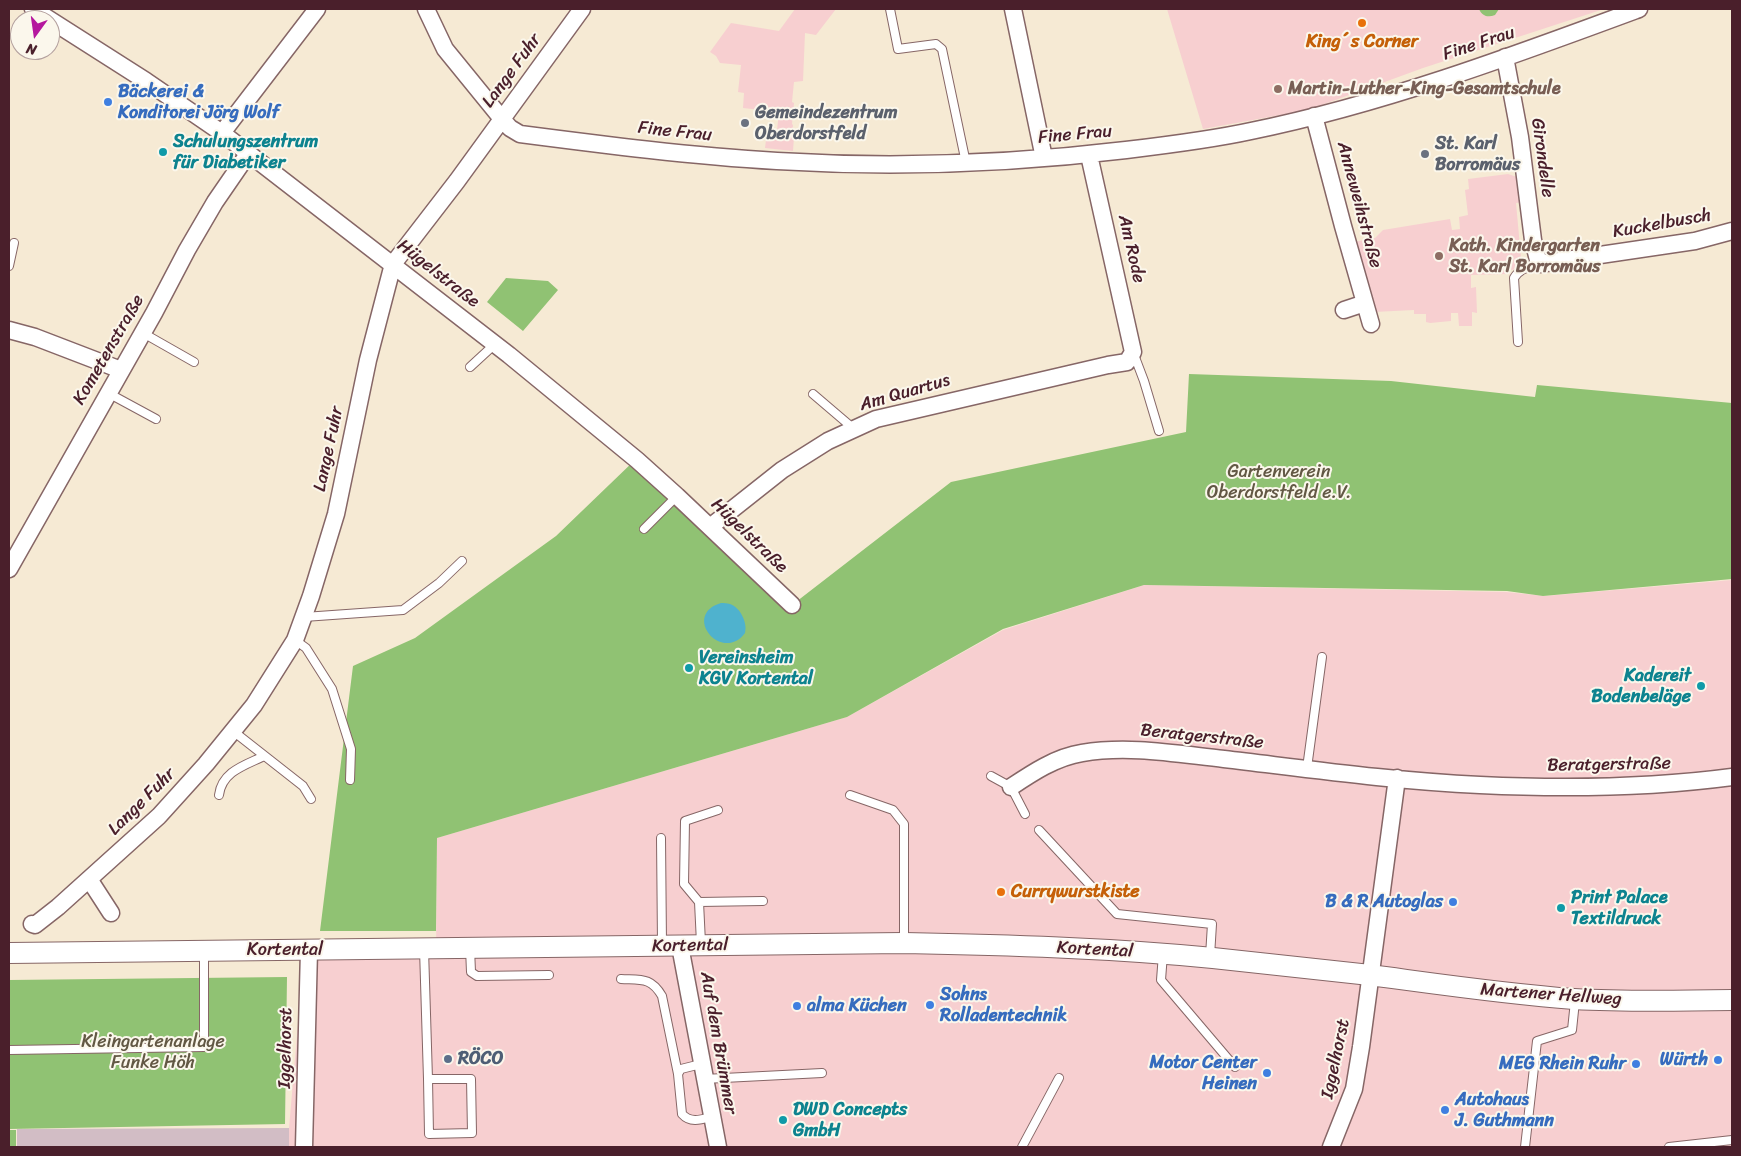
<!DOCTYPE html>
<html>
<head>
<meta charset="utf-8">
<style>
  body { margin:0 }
  #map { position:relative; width:1741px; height:1156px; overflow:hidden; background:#f6ead4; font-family:Sriracha,sans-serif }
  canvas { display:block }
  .frame { position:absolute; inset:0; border:10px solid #4a1f2b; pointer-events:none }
  .north { position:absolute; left:10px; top:10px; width:50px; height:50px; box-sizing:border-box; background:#fbf7ec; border:1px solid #b4a19f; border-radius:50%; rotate:194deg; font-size:14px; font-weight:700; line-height:20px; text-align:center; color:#4a1f2b }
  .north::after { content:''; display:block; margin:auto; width:18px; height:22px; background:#b5179e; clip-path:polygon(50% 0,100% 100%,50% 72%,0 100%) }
</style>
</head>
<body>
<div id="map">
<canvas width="1741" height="1156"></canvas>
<div class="frame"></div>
<div class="north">N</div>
</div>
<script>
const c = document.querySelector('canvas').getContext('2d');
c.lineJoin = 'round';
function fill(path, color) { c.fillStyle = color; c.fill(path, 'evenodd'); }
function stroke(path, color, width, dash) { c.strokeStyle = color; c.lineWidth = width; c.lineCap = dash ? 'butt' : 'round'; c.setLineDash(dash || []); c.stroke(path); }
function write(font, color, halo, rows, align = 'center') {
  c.font = font + ' Sriracha,sans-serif'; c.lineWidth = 4; c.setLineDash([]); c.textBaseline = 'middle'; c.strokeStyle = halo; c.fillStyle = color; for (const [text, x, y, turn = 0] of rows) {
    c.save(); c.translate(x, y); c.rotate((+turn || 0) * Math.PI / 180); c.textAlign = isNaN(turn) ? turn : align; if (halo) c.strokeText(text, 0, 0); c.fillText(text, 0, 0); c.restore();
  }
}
fill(new Path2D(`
  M795,9H836L816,35L805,33L803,81L794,82L792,102L794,103L792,124L793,125L792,137H794L793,151L765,148L766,140H776L779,112L743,108L744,93L738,92L741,65L720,63L716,56L710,52L731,23L779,31Z
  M1167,9H1604L1423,68L1308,110L1203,129Z
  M1508,174L1520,178L1523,202L1516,203L1522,269L1507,270V274L1471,275V288L1476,287L1477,313L1472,312V326H1459L1458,313H1451V321L1430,323L1426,322V314H1414V310L1374,312L1354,242L1375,238L1383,230L1450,219L1452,230L1460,229L1459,217L1468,215L1465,190L1469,189L1468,179Z
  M1732,580V1147H289V1128L304,954H436L437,838L847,717L1003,630L1144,585L1506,592L1545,596Z`), '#f7cfd0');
fill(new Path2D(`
  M289,1128V1147H17V1129Z`), '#d2bdc5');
fill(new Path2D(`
  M1479,9H1499L1495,15C1488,18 1482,16 1479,9Z
  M506,278L548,281L558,290L523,331L487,302Z
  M1189,374L1391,381L1535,397L1537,385L1732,403V579L1543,596L1507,591L1144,585L1003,629L847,717L437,838L436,931H320L353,666L415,638L556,536L636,459L792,605L951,482L1186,432Z
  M287,977L285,1124L9,1129V980Z
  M9,1130H16V1147H9Z`), '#90c273');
fill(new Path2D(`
  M721,603C724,603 727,603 730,604C740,607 748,623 745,633C722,664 681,615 721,603Z`), '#4fb2ce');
const service = new Path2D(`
  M890,9L898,49L936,44L942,49L966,163
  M9,266L14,243
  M143,333L194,362
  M1518,342L1514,278C1519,269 1529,266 1539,264
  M1133,352L1144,381L1159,431
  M470,367L495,344
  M108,393L156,419
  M813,394L854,429
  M644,529L677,496
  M304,617L403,610L439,583L462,561
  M295,640L306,648L332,689L351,749L350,780
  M233,731L303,786L311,799
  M1307,768L1322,657
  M991,776L1011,787L1025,814
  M219,795C222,771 246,765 264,756
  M850,795L893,810L904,824V941
  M1039,830L1117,914L1212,924L1210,956
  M661,838L662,944
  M699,902L684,884L685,821L718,810
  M701,943L699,902L763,901
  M470,948L471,972L477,976L549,975
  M424,949L428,1079H471L472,1133L429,1134L428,1079
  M1163,954L1161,980L1235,1067
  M621,979C641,980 651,977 662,996L678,1074
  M9,1050L204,1047V952
  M701,1064L681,1069L678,1074L682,1114C690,1123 700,1120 711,1117
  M704,1079L822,1073
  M1022,1147L1059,1078
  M1525,1147L1537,1041L1572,1030L1575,1001
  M1669,1147L1732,1140`);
const minor = new Path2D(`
  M33,9L146,81L222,133L509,355L637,460L677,496L792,605
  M426,9L445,49L502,119L510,128L520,134C605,145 691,156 777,161C893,168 1010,164 1126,150C1168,145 1210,140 1251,131C1383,104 1512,56 1639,9
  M1013,9L1044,158
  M1505,57L1520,137L1533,240L1539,264L1695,241L1732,231
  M1314,116L1343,226L1371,324
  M222,133L317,9
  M1344,310L1365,303
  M9,330L35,337L121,370
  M710,527L782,470L828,441L876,419L1108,365L1127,362L1133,352L1089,155
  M9,569L154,313L187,250L215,202L248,154
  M1011,787C1032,773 1056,757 1082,753C1129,745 1177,754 1224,759C1309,769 1394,781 1480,785C1564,789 1649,788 1732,777
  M89,879L111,913
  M32,924L35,925L58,907L159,816L206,764L254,705L295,640L311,596L336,514L368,360L393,264L457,181L582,9
  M680,946L718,1147
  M304,1147L309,950
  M1331,1147L1354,1089L1361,1047L1397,778`);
const tertiary = new Path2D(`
  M9,953L904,943C1007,945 1110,948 1213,958C1265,964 1318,969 1370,975C1438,984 1505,994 1574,999C1626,1002 1679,1001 1732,1000`);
stroke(service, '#866666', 10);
stroke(minor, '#866666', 19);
stroke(tertiary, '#866666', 22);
stroke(service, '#fff', 8);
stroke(minor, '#fff', 16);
stroke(tertiary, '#fff', 20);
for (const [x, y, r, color] of [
  [1362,23,5,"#e8710a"],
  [1278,89,5,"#8d6e63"],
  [108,102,5,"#3f7fe0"],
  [745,123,5,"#6b7280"],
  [163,152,5,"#0f9aa8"],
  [1425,154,5,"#6b7280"],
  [1439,256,5,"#8d6e63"],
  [689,668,5,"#0f9aa8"],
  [1701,686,5,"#0f9aa8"],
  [1001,892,5,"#e8710a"],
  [1453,902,5,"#3f7fe0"],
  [1561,908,5,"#0f9aa8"],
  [930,1005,5,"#3f7fe0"],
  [797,1006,5,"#3f7fe0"],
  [448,1059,5,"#5c6f8a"],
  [1718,1060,5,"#3f7fe0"],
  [1636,1064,5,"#3f7fe0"],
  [1267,1073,5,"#3f7fe0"],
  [1445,1110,5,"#3f7fe0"],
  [783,1120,5,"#0f9aa8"]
]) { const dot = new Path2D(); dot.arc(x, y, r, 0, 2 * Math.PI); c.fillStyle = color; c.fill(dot); stroke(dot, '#fbf7ec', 2); }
write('bold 18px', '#c56008', '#fbf7ec', [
  ["King´s Corner",1362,42],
  ["Currywurstkiste",1011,892,"left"]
]);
write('18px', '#4a1f2b', '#fbf7ec', [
  ["Fine Frau",1479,44,-18],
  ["Lange Fuhr",512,71,-54],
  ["Fine Frau",675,132,6],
  ["Fine Frau",1075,135,-5],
  ["Girondelle",1542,158,82],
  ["Anneweihstraße",1359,205,75],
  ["Kuckelbusch",1662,224,-10],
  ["Am Rode",1131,249,77],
  ["Hügelstraße",438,274,38],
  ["Kometenstraße",109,350,-60],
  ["Am Quartus",905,393,-16],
  ["Lange Fuhr",329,449,-78],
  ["Hügelstraße",749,536,44],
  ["Beratgerstraße",1202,737,6],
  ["Beratgerstraße",1609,765,-1],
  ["Lange Fuhr",142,802,-45],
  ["Kortental",690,946,-1],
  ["Kortental",285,950],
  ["Kortental",1095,950,3],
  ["Martener Hellweg",1551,995,4],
  ["Auf dem Brümmer",718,1043,80],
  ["Iggelhorst",286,1048,-89],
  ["Iggelhorst",1336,1059,-78]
]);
write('bold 18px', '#785e54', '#fbf7ec', [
  ["Martin-Luther-King-Gesamtschule",1288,89],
  ["Kath. Kindergarten",1449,246],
  ["St. Karl Borromäus",1449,267]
], 'left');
write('bold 18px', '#366cbe', '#fbf7ec', [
  ["Bäckerei &",118,92],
  ["Konditorei Jörg Wolf",118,113],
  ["B & R Autoglas",1443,902,"right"],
  ["Sohns",940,995],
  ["Rolladentechnik",940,1016],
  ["alma Küchen",807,1006],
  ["Würth",1708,1060,"right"],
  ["Motor Center",1257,1063,"right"],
  ["Heinen",1257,1084,"right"],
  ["MEG Rhein Ruhr",1626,1064,"right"],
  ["Autohaus",1455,1100],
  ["J. Guthmann",1455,1121]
], 'left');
write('bold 18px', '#5b616d', '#fbf7ec', [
  ["Gemeindezentrum",755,113],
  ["Oberdorstfeld",755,134],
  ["St. Karl",1435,144],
  ["Borromäus",1435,165]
], 'left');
write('bold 18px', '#0d838f', '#fbf7ec', [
  ["Schulungszentrum",173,142],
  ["für Diabetiker",173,163],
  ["Vereinsheim",699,658],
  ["KGV Kortental",699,679],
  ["Kadereit",1691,676,"right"],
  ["Bodenbeläge",1691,697,"right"],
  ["Print Palace",1571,898],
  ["Textildruck",1571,919],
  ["DWD Concepts",793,1110],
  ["GmbH",793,1131]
], 'left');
write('18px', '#625844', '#fbf7ec', [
  ["Gartenverein",1279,472],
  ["Oberdorstfeld e.V.",1279,493],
  ["Kleingartenanlage",153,1042],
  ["Funke Höh",153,1063]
]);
write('bold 18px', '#4e5e75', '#fbf7ec', [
  ["RÖCO",458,1059]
], 'left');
</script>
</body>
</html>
